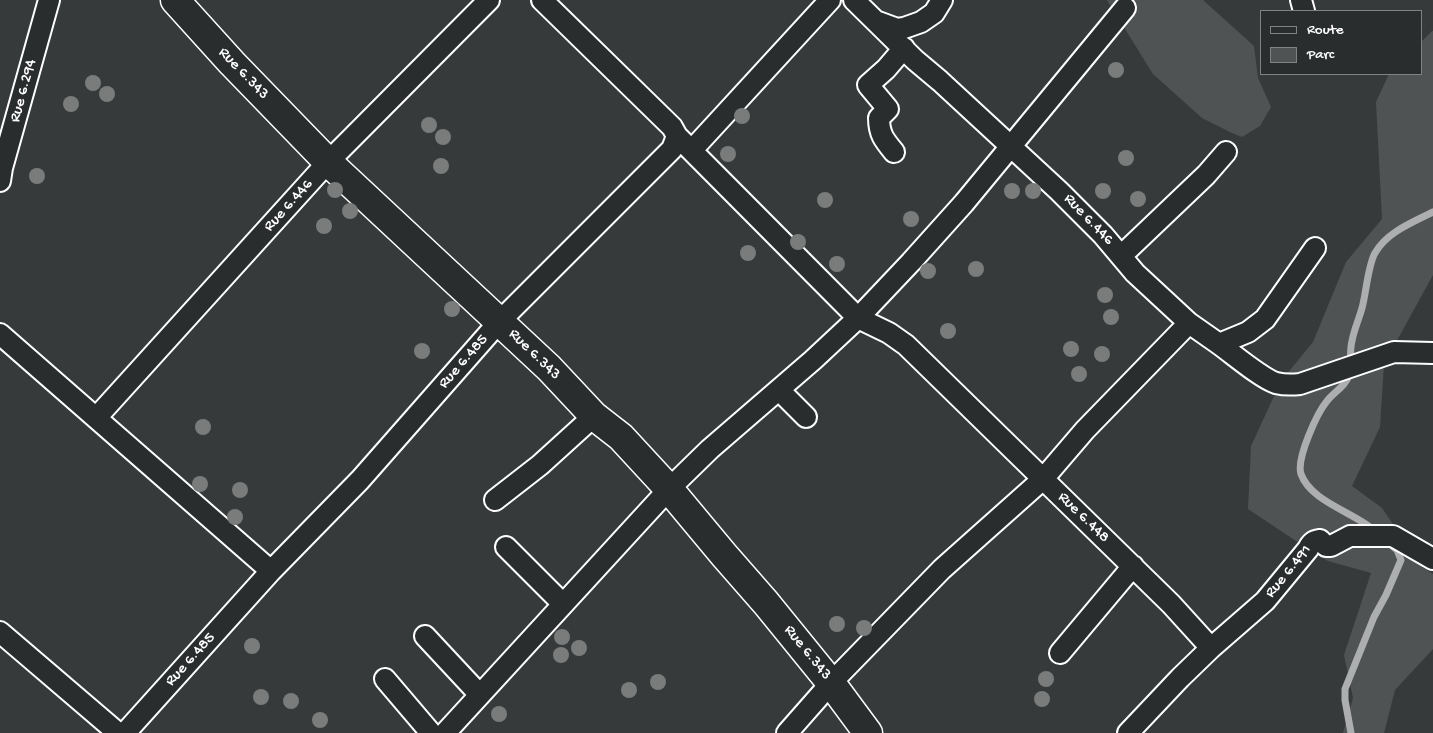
<!DOCTYPE html>
<html>
<head>
<meta charset="utf-8">
<style>
  body { margin:0 }
  #map { position:relative; width:1433px; height:733px; overflow:hidden; background:#373a3b; font-family:"Gochi Hand",sans-serif }
  canvas { display:block }
  .legend { position:absolute; left:1260px; top:10px; width:162px; height:65px; box-sizing:border-box; background:#2a2d2e; border:1px solid #7f8182; margin:0; padding:6px 9px; list-style:none; font-size:15px; color:#fff }
  .legend li { display:flex; align-items:center; gap:10px; height:25px }
  .legend b { width:25px; border:1px solid #7f8182 }
</style>
</head>
<body>
<div id="map">
<canvas width="1433" height="733"></canvas>
<ul class="legend">
<li><b style="height:6px;background:#2a2d2e"></b>Route</li>
<li><b style="height:14px;background:#505354"></b>Parc</li>
</ul>
</div>
<script>
const c = document.querySelector('canvas').getContext('2d');
c.lineJoin = 'round';
function fill(path, color) { c.fillStyle = color; c.fill(path, 'evenodd'); }
function stroke(path, color, width, dash) { c.strokeStyle = color; c.lineWidth = width; c.lineCap = dash ? 'butt' : 'round'; c.setLineDash(dash || []); c.stroke(path); }
function write(font, color, halo, rows, align = 'center') {
  c.font = font + ' "Gochi Hand",sans-serif'; c.lineWidth = 5; c.setLineDash([]); c.textBaseline = 'middle'; c.strokeStyle = halo; c.fillStyle = color; for (const [text, x, y, turn = 0] of rows) {
    c.save(); c.translate(x, y); c.rotate((+turn || 0) * Math.PI / 180); c.textAlign = isNaN(turn) ? turn : align; if (halo) c.strokeText(text, 0, 0); c.fillText(text, 0, 0); c.restore();
  }
}
fill(new Path2D(`
  M1107,0H1203L1254,46L1258,78L1271,107L1260,126L1242,137L1232,133L1202,118L1153,74Z
  M1432,31H1433V275L1384,364L1380,427L1352,486L1382,508L1422,567L1433,574V649L1395,690L1384,733H1343L1353,698L1344,655L1371,573L1328,561L1308,549L1248,509L1251,446L1281,381L1313,342L1346,262L1382,219L1376,102L1389,74H1422V41Z`), '#505354');
stroke(new Path2D(`
  M1375,531C1354,512 1311,502 1301,474C1296,459 1317,413 1327,401C1334,392 1346,386 1349,375C1352,364 1349,352 1352,341C1354,330 1359,319 1362,308C1366,294 1368,265 1375,253C1387,232 1413,222 1433,212
  M1351,733L1345,700V689L1374,617L1386,595L1401,560L1397,550L1391,545`), '#adaeaf', 7);
const street = new Path2D(`
  M854,0L915,60L940,81L1059,191L1103,235L1135,273L1189,323L1219,344L1248,332L1265,319L1315,248
  M1301,0L1304,11
  M878,22L897,29L904,28L921,22L934,13L942,0
  M677,136L858,318L889,333L906,345L1171,604L1211,648L1180,678L1128,733
  M692,150L830,0
  M894,152C884,140 879,134 879,118L888,109L868,85L886,69L904,48
  M0,181L2,168L49,0
  M1121,256L1206,175L1226,152
  M0,334L271,571
  M1219,344C1233,354 1261,378 1276,383C1284,385 1291,385 1300,384L1394,352L1433,353
  M779,390L806,417
  M96,418L328,162L489,0
  M495,500L540,465L594,416
  M506,547L563,604
  M0,632L118,733
  M425,636L480,695
  M1211,648L1265,601L1308,549C1311,543 1313,541 1320,540L1326,546H1331L1350,536H1393L1433,559
  M1060,653L1133,566
  M385,679L431,733
  M125,733L271,571L360,480L499,322L672,149L677,136L672,127L542,0
  M445,733L669,489L710,449L813,360L858,318L911,262L964,203L1125,8
  M787,733L831,683L942,569L1043,479L1085,430L1189,323`);
const secondary = new Path2D(`
  M175,0L232,63L328,162L549,368L594,416L621,437L669,489L724,555L766,603L831,683L868,733`);
stroke(street, '#fff', 24);
stroke(secondary, '#fff', 31);
stroke(street, '#2a2d2e', 20);
stroke(secondary, '#2a2d2e', 28);
c.fillStyle = '#7a7c7c';
for (const [x, y] of [
  [1116,70],
  [93,83],
  [107,94],
  [71,104],
  [742,116],
  [429,125],
  [443,137],
  [728,154],
  [1126,158],
  [441,166],
  [37,176],
  [335,190],
  [1012,191],
  [1033,191],
  [1103,191],
  [1138,199],
  [825,200],
  [350,211],
  [911,219],
  [324,226],
  [798,242],
  [748,253],
  [837,264],
  [976,269],
  [928,271],
  [1105,295],
  [452,309],
  [1111,317],
  [948,331],
  [1071,349],
  [422,351],
  [1102,354],
  [1079,374],
  [203,427],
  [200,484],
  [240,490],
  [235,517],
  [837,624],
  [864,628],
  [562,637],
  [252,646],
  [579,648],
  [561,655],
  [1046,679],
  [658,682],
  [629,690],
  [261,697],
  [1042,699],
  [291,701],
  [499,714],
  [320,720]
]) { c.beginPath(); c.arc(x, y, 8, 0, 2 * Math.PI); c.fill(); }
write('16px', '#fff', '#2a2d2e', [
  ["Rue 6.343",243,74,46],
  ["Rue 6.294",24,91,-75],
  ["Rue 6.446",289,206,-48],
  ["Rue 6.446",1088,220,46],
  ["Rue 6.343",534,355,44],
  ["Rue 6.485",464,362,-49],
  ["Rue 6.448",1083,518,44],
  ["Rue 6.491",1289,572,-51],
  ["Rue 6.343",807,653,51],
  ["Rue 6.485",191,660,-48]
]);
</script>
</body>
</html>
